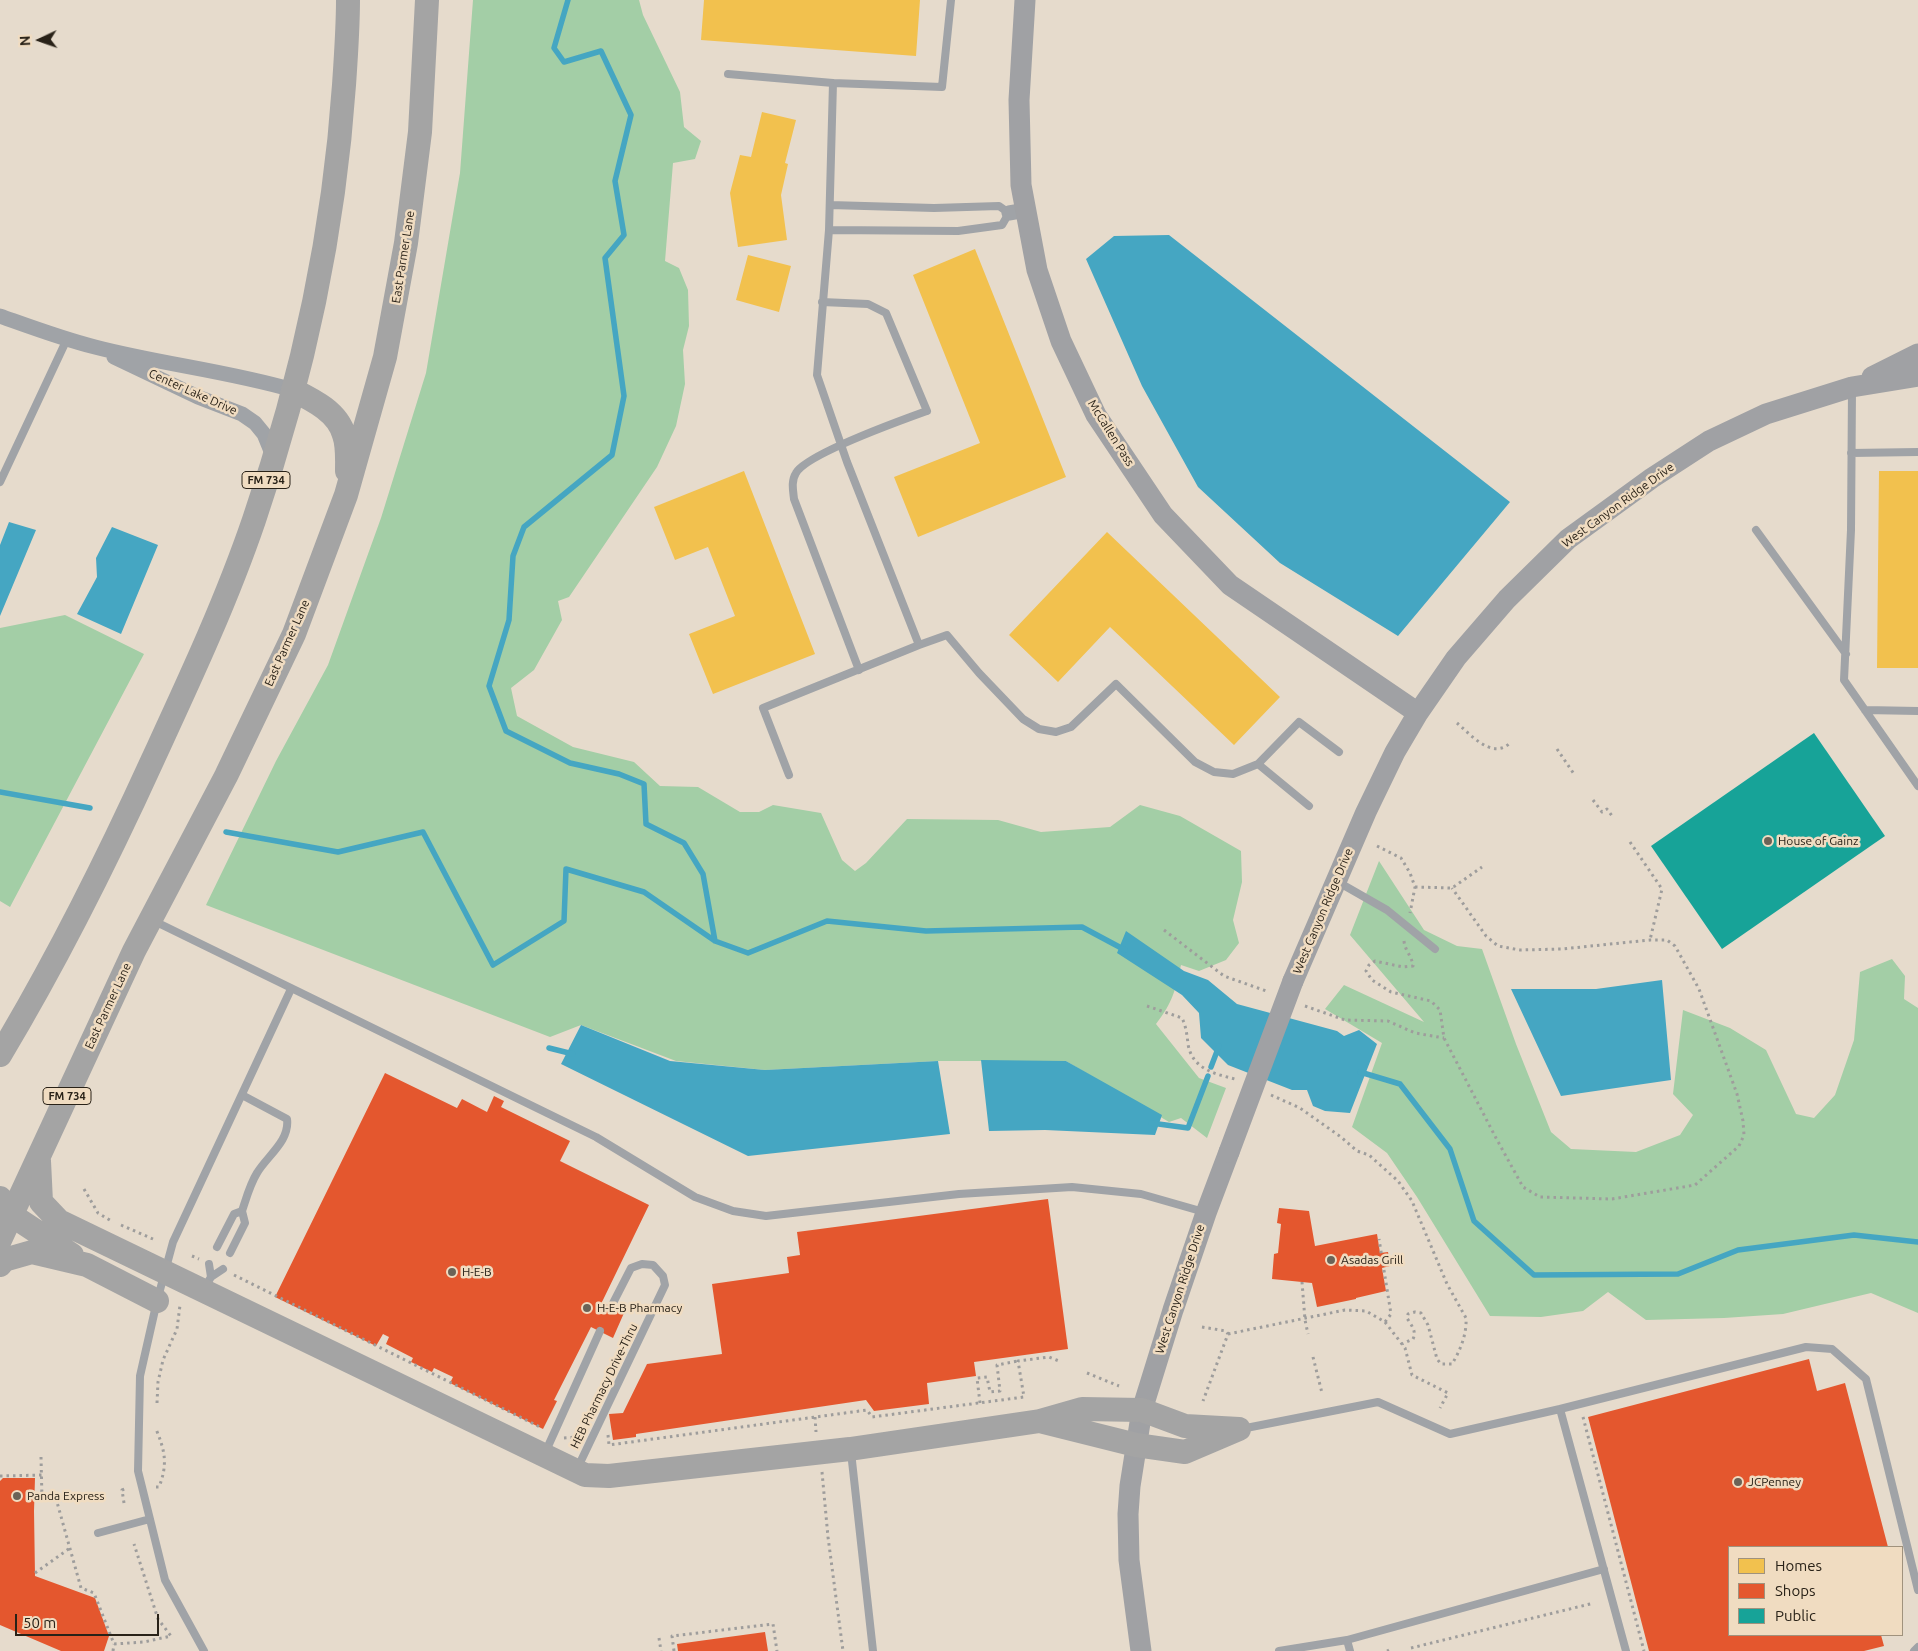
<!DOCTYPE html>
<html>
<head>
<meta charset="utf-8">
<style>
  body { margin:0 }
  #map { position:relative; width:1918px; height:1651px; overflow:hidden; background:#e6dbcc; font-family:Ubuntu,sans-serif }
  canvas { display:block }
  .legend { position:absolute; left:1728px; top:1546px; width:175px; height:90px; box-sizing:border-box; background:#f0dcc1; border:1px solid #a0927d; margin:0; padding:6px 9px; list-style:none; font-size:15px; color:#292218 }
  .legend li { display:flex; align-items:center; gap:10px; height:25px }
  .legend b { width:25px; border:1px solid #a0927d }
  .north { position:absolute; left:15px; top:15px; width:50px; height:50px; -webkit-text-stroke:4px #f0dcc1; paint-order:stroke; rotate:267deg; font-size:14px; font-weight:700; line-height:20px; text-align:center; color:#292218 }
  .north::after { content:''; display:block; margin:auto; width:18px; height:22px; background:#292218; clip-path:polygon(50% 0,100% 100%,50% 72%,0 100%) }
  .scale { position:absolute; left:15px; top:1614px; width:144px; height:22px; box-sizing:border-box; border:2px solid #292218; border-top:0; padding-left:6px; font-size:15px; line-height:18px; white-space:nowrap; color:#292218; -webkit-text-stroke:4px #f0dcc1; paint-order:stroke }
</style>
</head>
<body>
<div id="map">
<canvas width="1918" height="1651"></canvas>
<ul class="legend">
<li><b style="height:14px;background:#f2c14e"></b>Homes</li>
<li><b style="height:14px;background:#e4572e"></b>Shops</li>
<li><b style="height:14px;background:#17a398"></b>Public</li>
</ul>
<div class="north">N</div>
<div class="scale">50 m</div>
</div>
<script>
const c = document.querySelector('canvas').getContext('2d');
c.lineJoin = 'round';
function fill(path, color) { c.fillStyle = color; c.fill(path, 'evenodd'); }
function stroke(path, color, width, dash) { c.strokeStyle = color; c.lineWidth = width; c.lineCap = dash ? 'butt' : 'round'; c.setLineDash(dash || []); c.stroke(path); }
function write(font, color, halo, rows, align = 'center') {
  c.font = font + ' Ubuntu,sans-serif'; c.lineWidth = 5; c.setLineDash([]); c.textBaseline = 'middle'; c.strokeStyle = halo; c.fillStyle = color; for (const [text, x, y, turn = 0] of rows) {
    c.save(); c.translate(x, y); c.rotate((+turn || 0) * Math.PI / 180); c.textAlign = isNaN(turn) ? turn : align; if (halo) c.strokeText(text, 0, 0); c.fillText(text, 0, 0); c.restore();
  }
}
fill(new Path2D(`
  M473,0H639L643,15L680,92L684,127L701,141L695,159L673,163L665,261L679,268L688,290L689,326L683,350L685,384L676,426L657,467L569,597L558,601L562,620L534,670L511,688L517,716L573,747L634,762L660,786L698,787L740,812H759L773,805L821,813L842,860L855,871L866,863L907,819L998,820L1041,832L1110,827L1140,805L1180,816L1241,851L1242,882L1233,920L1239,943L1226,960L1199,971L1181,965C1175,991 1173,1002 1156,1024L1199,1078L1226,1088L1207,1138L1181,1118L1169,1122L1066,1061H938L765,1070L676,1061L581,1025L550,1037L206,905L276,761L328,665L381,518L426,373L460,173Z
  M65,615L144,654L10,907L0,901V628Z
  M1379,861L1424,930L1457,946L1482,949L1516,1044L1551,1132L1571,1149L1636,1152L1680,1135L1693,1115L1673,1094L1683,1010L1730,1028L1766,1050L1796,1114L1814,1118L1835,1095L1854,1040L1860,972L1892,959L1905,976L1904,999L1918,1008V1313L1871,1293L1783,1314L1724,1318L1646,1320L1608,1292L1583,1311L1541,1317L1490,1316L1417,1197L1387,1153L1352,1127L1382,1043L1325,1009L1344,985L1424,1022L1350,935Z`), '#a3cea6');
fill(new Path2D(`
  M1169,235L1510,502L1398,636L1280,563L1198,487L1142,386L1086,259L1114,236Z
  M9,522L36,530L0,616V545Z
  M112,527L158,545L121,634L77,614L97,577L96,558Z
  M1126,931L1184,971L1208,980L1237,1004L1337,1031L1344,1036L1359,1030L1377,1044L1350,1113L1325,1111L1313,1106L1307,1090H1292L1228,1065L1201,1038L1199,1013L1182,995L1117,953Z
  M1662,980L1671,1080L1561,1096L1511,989H1596Z
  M581,1025L670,1061L765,1070L938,1061L950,1134L748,1156L561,1064Z
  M981,1060L1066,1061L1162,1115L1155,1135L1045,1130L989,1131Z`), '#45a6c2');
fill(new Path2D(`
  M704,0H920L916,56L701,40Z
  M762,112L796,120L785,163L788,164L781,195L787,240L738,247L730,193L740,155L751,157Z
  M975,249L1066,477L918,537L894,477L980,443L913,275Z
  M748,255L791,266L779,312L736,300Z
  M744,471L815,654L713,694L689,634L735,616L708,547L675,560L654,507Z
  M1879,471H1918V668H1877Z
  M1107,532L1280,697L1234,745L1110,627L1058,682L1009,635Z`), '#f2c14e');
fill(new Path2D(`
  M385,1073L457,1108L462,1099L487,1112L494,1096L504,1101L501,1107L570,1141L560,1161L649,1205L602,1302L624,1313L613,1338L591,1327L554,1400L557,1401L543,1429L450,1383L453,1377L434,1368L432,1372L411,1362L413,1358L386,1344L389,1337L383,1334L376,1346L275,1297Z
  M1048,1199L1068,1349L974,1362L976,1376L927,1383L929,1404L874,1411L866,1400L636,1434V1437L613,1440L609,1414L623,1413L647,1364L722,1354L712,1284L789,1273L787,1257L800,1255L797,1232Z
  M1279,1208L1309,1211L1315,1246L1377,1234L1380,1253L1388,1252L1390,1266L1382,1268L1386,1291L1356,1298V1299L1317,1307L1312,1283L1272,1279L1274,1254L1278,1253L1281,1224L1277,1223Z
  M1809,1359L1817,1391L1845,1383L1888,1547H1729V1635H1881L1884,1646L1864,1651H1649L1588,1417Z
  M3,1478H35L34,1511L35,1576L95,1598L109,1636L104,1651H61L0,1625V1481Z
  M765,1632L768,1651H678L677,1644Z`), '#e4572e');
fill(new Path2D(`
  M1814,733L1885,836L1722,949L1651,846Z`), '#17a398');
stroke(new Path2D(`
  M568,0L554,48L564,62L601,51L631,115L615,181L624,235L605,258L624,396L612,455L524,527L513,556L509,620L489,686L506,731L570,763L619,774L644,784L646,824L684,843L703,874L715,941
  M0,792L90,808
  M226,832L338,852L423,832L493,965L564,921L566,869L644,892L715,941L748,953L827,921L926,931L1082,927L1125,950
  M549,1048L573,1054
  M1211,1067L1219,1046
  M1360,1072L1400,1084L1450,1149L1474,1221L1534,1275L1678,1274L1738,1250L1854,1235L1918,1242
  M1151,1123L1188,1128L1208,1076`), '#45a6c2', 5.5);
stroke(new Path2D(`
  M1457,723C1470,734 1491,759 1509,744
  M1557,749L1574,774
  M1593,800L1602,812L1607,809L1612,816
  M1630,842L1662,889L1650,940
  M1377,846L1401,858L1410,873L1415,887L1410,913
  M1415,887L1452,888L1482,867
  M1164,930L1224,976L1269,992
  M1404,941C1405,951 1412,956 1413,966L1403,967L1375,961L1369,965L1366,971L1372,980L1391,992L1431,1001L1440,1010L1444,1038L1496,1138L1523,1187L1540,1197L1612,1199L1695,1185L1739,1146L1744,1135L1743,1121L1737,1094L1699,989L1675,946L1667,940H1650L1562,949L1520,950L1498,946L1486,936L1452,888
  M1147,1006L1182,1018C1186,1026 1187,1035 1188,1044C1192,1069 1215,1074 1235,1079
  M1305,1006L1345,1020L1388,1021L1415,1033L1444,1038
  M1271,1095L1300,1108L1341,1137L1357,1151L1369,1155L1398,1181L1412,1201L1447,1284L1466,1318C1467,1334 1460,1351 1452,1364H1441L1437,1359L1428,1325L1421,1313L1415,1312L1408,1314L1407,1318C1411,1325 1417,1331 1413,1339L1402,1344
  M84,1189L98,1213L113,1222
  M121,1225L153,1239
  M192,1256L199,1259
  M234,1275L540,1427
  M1302,1282L1305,1320L1308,1334
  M1385,1322L1405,1348L1412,1375L1448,1393L1440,1408
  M1202,1327L1226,1331L1228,1334L1203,1401
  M1228,1334L1345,1310L1366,1311L1385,1322L1391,1314L1379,1239
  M1313,1357L1322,1393
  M1087,1373L1119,1386
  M157,1403L158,1382L163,1360L177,1329L180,1305
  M980,1403L977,1378L987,1377L990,1392L1000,1391L997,1365L1018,1361
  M815,1417L816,1432
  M1583,1417L1644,1651
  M608,1435L609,1445L867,1410L872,1417L1024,1397L1018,1361L1049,1357L1059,1361
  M564,1438L578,1437
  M41,1457L42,1499L55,1495L81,1588L94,1593L114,1644L144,1642L171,1636L158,1619L134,1544
  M822,1472L828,1537L843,1651
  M0,1476L42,1475
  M156,1487H159C168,1464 165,1451 156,1429
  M124,1503L122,1490L127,1488
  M35,1573L70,1548
  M659,1638L661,1651
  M1411,1648L1594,1603
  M113,1651L114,1644
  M674,1651L672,1636L773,1624L777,1651
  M1387,1651L1389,1650`), '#9e9d9c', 3, [2.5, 4]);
stroke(new Path2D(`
  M728,74L833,83
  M829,230L958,231L1002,225L1009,213L999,206L934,208L830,205
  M822,302L868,304L886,313L927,411C902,420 807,454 796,473C791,481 793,490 794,499L859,670
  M1852,389L1851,530L1844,680L1918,786
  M1851,453L1918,452
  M0,482L67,339
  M1756,530L1846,654
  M919,645L947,635L979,673L1023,719L1039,729L1056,732L1071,727L1116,684L1195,762L1214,772L1233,774L1258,764L1299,722L1339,752
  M1865,710L1918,711
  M1258,764L1309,806
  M789,775L763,708L919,645L847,462L817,375L829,230L833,83L942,87L951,0
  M1338,882L1387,910L1435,949
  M152,920L596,1137L695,1197L733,1211L766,1216L959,1194L1072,1187L1141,1194L1204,1212
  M217,1247L234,1214L242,1211C246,1199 250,1184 257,1173C267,1156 290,1141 287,1119L242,1095
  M230,1253L245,1223L242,1211
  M211,1277L223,1269
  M204,1289L211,1277L209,1264
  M1560,1409L1806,1347L1832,1349L1866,1379L1918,1590
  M1241,1429L1378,1402L1450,1434L1560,1409L1626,1651
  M851,1452L873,1651
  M545,1453L600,1331
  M578,1467L665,1285L663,1276L653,1265L642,1264L631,1268L611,1307
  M98,1533L150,1519
  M1347,1640L1350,1651
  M204,1651L165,1580L142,1487L138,1471L140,1376L157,1301L173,1242L291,989
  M1279,1651L1347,1640L1604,1569
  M1914,1651L1918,1647`), '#a0a3a7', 8);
stroke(new Path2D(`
  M1009,213L1026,210
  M0,316C31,327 63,339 95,347C160,364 228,371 293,390
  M114,357L198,397L242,414L255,423L264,434L273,456`), '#a0a3a7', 15);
stroke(new Path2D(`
  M1025,0L1019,100L1021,185L1037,270L1061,341L1096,415L1163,515L1230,585L1418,713
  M1872,377L1918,354
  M1293,981L1366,812L1395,752L1418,713L1456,658L1507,599L1568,539L1652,478L1709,441L1766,414L1852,387L1918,376
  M1141,1651L1129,1560L1128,1514L1130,1486L1142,1410L1173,1310L1206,1213L1229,1152`), '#a0a1a4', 21);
stroke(new Path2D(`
  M293,390C313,400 338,412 344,435C348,446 347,460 347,471
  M0,1055C57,960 107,860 153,759C189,681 226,602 254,520C302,380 334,232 344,85C346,56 348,28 348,0
  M39,1161L41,1202L59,1221L585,1475L609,1476L850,1449L1040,1421
  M0,1198L13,1216L72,1255
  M0,1240L134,951L226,776L294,634L346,495L385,357L406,243L420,132L427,0
  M0,1265L4,1260L32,1252L87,1265L157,1301
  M1082,1409L1142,1410L1185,1426L1239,1429L1185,1452L1136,1445L1040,1421Z`), '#a4a4a4', 24);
stroke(new Path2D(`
  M1229,1152L1293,981`), '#a0a1a4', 21);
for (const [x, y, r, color] of [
  [1768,841,5,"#6b6357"],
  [1331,1260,5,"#6b6357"],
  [452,1272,5,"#6b6357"],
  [587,1308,5,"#6b6357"],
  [1738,1482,5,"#6b6357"],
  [17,1496,5,"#6b6357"]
]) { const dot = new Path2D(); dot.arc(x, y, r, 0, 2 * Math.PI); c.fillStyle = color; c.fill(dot); stroke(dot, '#f0dcc1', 2); }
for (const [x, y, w] of [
  [266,480,48],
  [67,1096,48]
]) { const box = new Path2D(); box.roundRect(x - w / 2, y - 8.5, w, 17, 4); c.fillStyle = '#f0dcc1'; c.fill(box); stroke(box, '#292218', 1); }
write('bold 11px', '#292218', null, [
  ["FM 734",266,480],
  ["FM 734",67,1096]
]);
write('12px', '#292218', '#f0dcc1', [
  ["East Parmer Lane",403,257,-81],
  ["Center Lake Drive",193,392,24],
  ["McCallen Pass",1111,433,58],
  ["West Canyon Ridge Drive",1618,505,-36],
  ["East Parmer Lane",287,643,-66],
  ["West Canyon Ridge Drive",1323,911,-67],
  ["East Parmer Lane",108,1006,-65],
  ["West Canyon Ridge Drive",1180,1289,-72],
  ["HEB Pharmacy Drive-Thru",604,1386,-64]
]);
write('12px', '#292218', '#f0dcc1', [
  ["House of Gainz",1778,841],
  ["Asadas Grill",1341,1260],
  ["H-E-B",462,1272],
  ["H-E-B Pharmacy",597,1308],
  ["JCPenney",1748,1482],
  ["Panda Express",27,1496]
], 'left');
</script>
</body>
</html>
